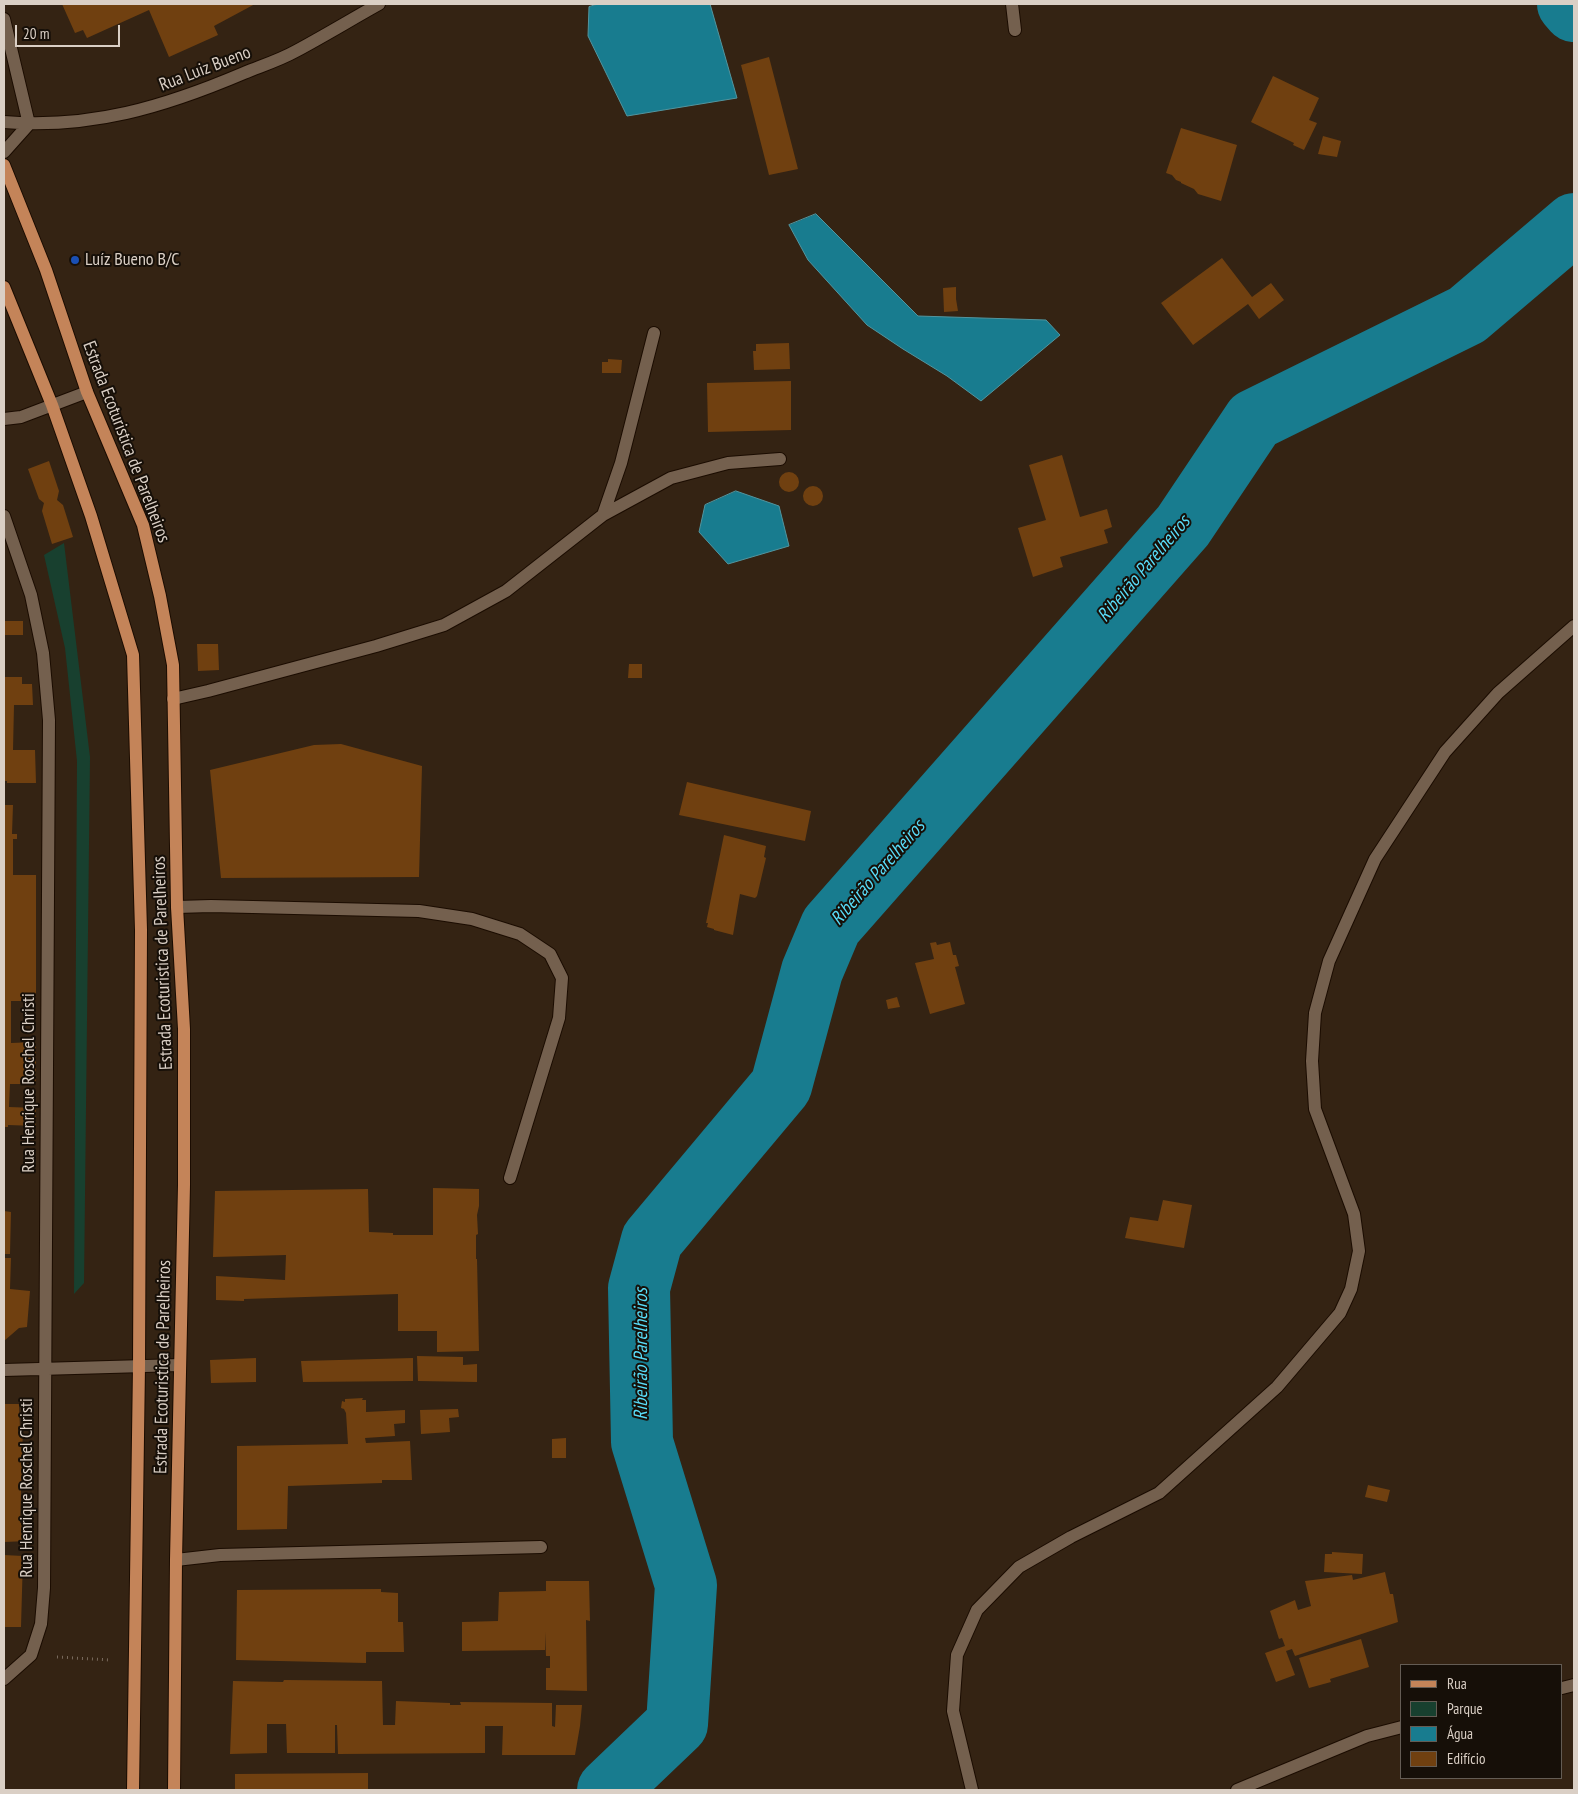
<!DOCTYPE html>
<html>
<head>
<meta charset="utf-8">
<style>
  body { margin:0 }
  #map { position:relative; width:1578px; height:1794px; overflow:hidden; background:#342313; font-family:"PT Sans Narrow",sans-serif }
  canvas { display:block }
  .frame { position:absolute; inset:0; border:5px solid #dacfc5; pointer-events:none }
  .legend { position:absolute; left:1400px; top:1664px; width:162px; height:115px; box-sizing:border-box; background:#160f08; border:1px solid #645c54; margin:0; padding:6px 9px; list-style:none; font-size:15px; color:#dacfc5 }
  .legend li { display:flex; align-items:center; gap:10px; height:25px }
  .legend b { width:25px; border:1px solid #645c54 }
  .scale { position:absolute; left:15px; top:25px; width:105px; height:22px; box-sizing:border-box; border:2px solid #dacfc5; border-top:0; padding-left:6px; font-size:15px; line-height:18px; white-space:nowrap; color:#dacfc5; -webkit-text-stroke:4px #160f08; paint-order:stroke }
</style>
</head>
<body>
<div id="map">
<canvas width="1578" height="1794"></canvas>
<div class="frame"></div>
<ul class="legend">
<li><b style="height:6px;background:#c48459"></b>Rua</li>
<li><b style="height:14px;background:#18402f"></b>Parque</li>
<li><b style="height:14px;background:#187c8f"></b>Água</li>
<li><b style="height:14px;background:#704010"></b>Edifício</li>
</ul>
<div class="scale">20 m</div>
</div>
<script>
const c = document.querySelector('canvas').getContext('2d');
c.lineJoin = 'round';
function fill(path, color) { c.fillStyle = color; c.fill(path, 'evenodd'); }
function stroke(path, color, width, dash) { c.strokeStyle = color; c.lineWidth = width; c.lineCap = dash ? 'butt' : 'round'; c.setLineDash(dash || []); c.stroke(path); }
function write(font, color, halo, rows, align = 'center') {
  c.font = font + ' "PT Sans Narrow",sans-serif'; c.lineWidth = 4; c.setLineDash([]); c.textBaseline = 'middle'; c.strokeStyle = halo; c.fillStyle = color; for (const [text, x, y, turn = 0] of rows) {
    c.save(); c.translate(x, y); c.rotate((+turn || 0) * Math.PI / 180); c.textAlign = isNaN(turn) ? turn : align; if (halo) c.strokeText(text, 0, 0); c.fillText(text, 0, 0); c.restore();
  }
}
fill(new Path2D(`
  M64,543L90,757L84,1283L74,1294L77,761L65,648L44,555Z`), '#18402f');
const water = new Path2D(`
  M598,4H710L737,98L627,116L588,36L589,7Z
  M816,214L918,316L1046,320L1060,335L981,401L947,376L903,349L867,325L808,260L789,225Z
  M736,491L779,506L789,546L728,564L699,532L705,505Z`);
fill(water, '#187c8f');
stroke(water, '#52959f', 1);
stroke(new Path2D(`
  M1568,4L1574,11
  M608,1790L677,1724L686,1585L642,1442L639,1288L652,1240L781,1086L812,971L831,926L1183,526L1254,420L1467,315L1574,224`), '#187c8f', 62);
fill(new Path2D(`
  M62,4H255L214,26L218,35L169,57L149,10L87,38L83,30L75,33Z
  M769,57L798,169L769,175L741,65Z
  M1273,76L1319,98L1309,120L1317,123L1304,150L1293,145L1294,143L1251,122Z
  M1181,128L1237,145L1221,201L1198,194L1194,189L1181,183V182L1176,180L1172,175L1166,173Z
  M1323,136L1341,141L1337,157L1318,154Z
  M1222,258L1252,297L1271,283L1284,300L1259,319L1248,304L1193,345L1161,303Z
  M956,287V299L958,311L944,312L943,288Z
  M789,343L790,369L754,370L753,351H756V344Z
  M608,359L622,360L621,373H602V362H608Z
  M791,381V430L708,432L707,383Z
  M1062,455L1080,517L1107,509L1112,527L1104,530L1108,543L1060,557L1063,567L1033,577L1018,528L1046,520L1029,465Z
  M49,461L59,491L57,500L63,505L73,537L52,544L42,511L44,503L39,499L28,469Z
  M779 482a10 10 0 1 1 20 0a10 10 0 1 1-20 0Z
  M803 496a10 10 0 1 1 20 0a10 10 0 1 1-20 0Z
  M4,621H23V635H4Z
  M197,644H218L219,670L198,671Z
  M629,664H642V678H628Z
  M4,677H22V684H32L33,705H14L13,750H35L36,783H7V781H4Z
  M341,744L422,766L419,877L221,878L210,770L314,745Z
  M687,782L811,811L805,841L679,815Z
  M4,805H13L12,834H17V839H13V875H36V1001H11V1043L36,1042V1084H10L9,1107L36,1108V1126L8,1125V1127H4Z
  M724,835L766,846L764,857L766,858L757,896L755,898L740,894L733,935L714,930V929L707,927L708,923H706Z
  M936,942L937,945L950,942L953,955H956L959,966L955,967L965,1004L930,1014L915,963L934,959L930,943Z
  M897,997L900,1007L888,1009L886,1000Z
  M433,1188L479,1189V1206L477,1215L478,1234L476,1235V1259H477L479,1351L437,1352V1331H398V1294L244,1299V1301L216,1300V1276L285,1280L286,1255L213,1257L215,1191L368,1189L369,1232L393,1233V1235H433Z
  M1163,1200L1192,1205L1184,1248L1125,1238L1130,1217L1158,1221Z
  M4,1211L11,1212L10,1254H4Z
  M4,1258H11L10,1289L30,1291L27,1327L19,1328L4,1341Z
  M417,1356L463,1357V1365L477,1364V1382L418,1381Z
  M256,1358V1382L211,1383L210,1360Z
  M413,1358V1381L303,1382L301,1361Z
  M363,1398L362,1400H366V1412L405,1410V1423L394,1424L395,1436L365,1438L366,1443L410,1441L412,1480H382V1483L288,1486L287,1529L237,1530V1446L348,1444L346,1413L344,1409L341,1408L342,1401L345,1402V1399Z
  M4,1404H19L20,1429L23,1428L20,1523H28V1541L4,1542Z
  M458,1409L459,1417L449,1418L450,1432L421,1434L420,1410Z
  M566,1438V1458H552V1439Z
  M1368,1485L1390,1490L1387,1502L1365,1497Z
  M1332,1552L1363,1554L1362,1574L1324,1572L1325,1554H1332Z
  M4,1555L23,1556L21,1627H4Z
  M1385,1572L1390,1594H1393L1398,1622L1295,1656L1292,1649L1286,1651L1295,1675L1276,1682L1265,1653L1285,1646L1282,1638L1279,1639L1270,1611L1295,1600L1298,1610L1311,1606L1305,1581L1352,1575L1353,1580Z
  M546,1581H589L590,1621L586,1620L587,1691L546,1690V1668H550V1656H546L545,1632V1650L462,1651V1622L498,1621L499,1592L546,1591Z
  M381,1589V1592L398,1593V1622H403L404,1652H366V1663L236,1660L237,1590Z
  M1361,1639L1369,1667L1330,1679L1331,1682L1309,1688L1299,1658Z
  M284,1680L382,1681L383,1725H395L396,1701L450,1703V1705H461L460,1702L552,1703V1726L555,1727L556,1705H582L580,1726L575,1755H502L503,1726H485V1753L338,1754L337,1725H335V1753H287L286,1724H267V1753L230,1754L233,1681L283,1682Z
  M368,1773V1790H235V1774Z`), '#704010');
const minor = new Path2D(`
  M1012,4L1015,30
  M4,19L29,124
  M4,122C91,129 164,107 244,73C261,66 280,60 296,51C324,36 352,19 379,4
  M4,152L29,124
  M4,419L21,417L87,392
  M603,515L621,463L654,333
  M4,516L31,595L43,653L49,720L44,1588L41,1624L31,1655L4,1679
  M173,699L208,691L376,646L444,625L506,591L603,515L671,478L728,463L780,459
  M177,907L211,906L419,911L472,919L520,934L550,954L562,978L559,1018L510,1178
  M4,1370L180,1365
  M176,1560L220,1555L541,1547
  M1562,1688L1574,1685
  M972,1790L953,1711L957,1655L977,1610L1019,1567L1071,1537L1159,1493L1277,1387L1340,1313L1351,1289L1359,1251L1354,1214L1315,1109L1312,1061L1315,1013L1329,961L1375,859L1445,752L1498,693L1574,626
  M1237,1790L1367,1736L1402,1727`);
const major = new Path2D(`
  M4,165L46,270L87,392L143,525L160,596L173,665L177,907L184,1029V1185L176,1560L174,1790
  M4,287L52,405L91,516L133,655L141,930L139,1366L133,1790`);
stroke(minor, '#1b0c01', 14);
stroke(major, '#1b0c01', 14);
stroke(new Path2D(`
  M57,1657L110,1660`), '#796a5d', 3, [1, 4]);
stroke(minor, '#74604e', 12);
stroke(major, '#c48459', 12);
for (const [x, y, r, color] of [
  [75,260,5,"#1a4fb4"]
]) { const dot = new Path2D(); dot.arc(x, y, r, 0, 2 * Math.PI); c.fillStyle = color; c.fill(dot); stroke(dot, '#160f08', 2); }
write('18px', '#dacfc5', '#160f08', [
  ["Rua Luiz Bueno",205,69,-21],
  ["Estrada Ecoturistica de Parelheiros",126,442,69],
  ["Estrada Ecoturistica de Parelheiros",163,963,-92],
  ["Rua Henrique Roschel Christi",29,1083,-90],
  ["Estrada Ecoturistica de Parelheiros",163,1367,-89],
  ["Rua Henrique Roschel Christi",27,1488,-90]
]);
write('18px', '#dacfc5', '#160f08', [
  ["Luíz Bueno B/C",85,260]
], 'left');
write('italic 19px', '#59dcf8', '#160f08', [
  ["Ribeirão Parelheiros",1144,569,-50],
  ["Ribeirão Parelheiros",878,873,-49],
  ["Ribeirão Parelheiros",642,1354,-90]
]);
</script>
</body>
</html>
